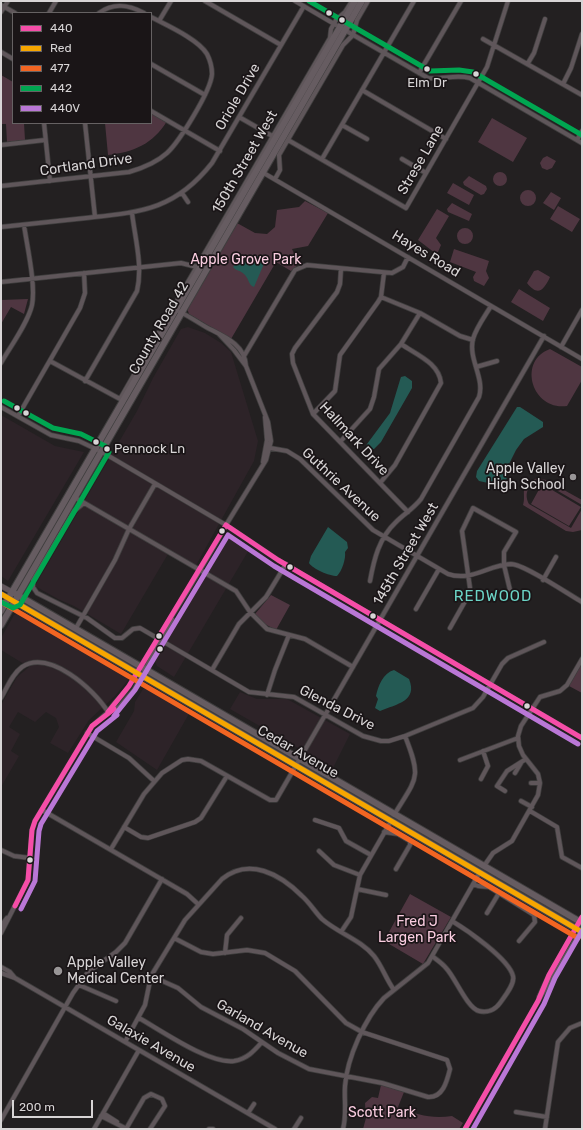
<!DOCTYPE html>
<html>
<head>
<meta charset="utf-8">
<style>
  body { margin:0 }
  #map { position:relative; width:583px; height:1130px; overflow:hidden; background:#232021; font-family:Rubik,sans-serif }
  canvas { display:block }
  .frame { position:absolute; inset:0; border:2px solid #d8d5d6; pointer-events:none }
  .legend { position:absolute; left:12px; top:12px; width:140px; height:112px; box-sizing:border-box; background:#1a1517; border:1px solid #666263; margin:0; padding:5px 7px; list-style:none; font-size:12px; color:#d8d5d6 }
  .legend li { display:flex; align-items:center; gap:8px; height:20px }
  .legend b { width:20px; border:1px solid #666263 }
  .scale { position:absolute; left:12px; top:1100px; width:81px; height:18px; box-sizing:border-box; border:2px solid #d8d5d6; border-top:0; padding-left:5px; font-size:12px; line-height:14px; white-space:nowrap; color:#d8d5d6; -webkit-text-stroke:3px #1a1517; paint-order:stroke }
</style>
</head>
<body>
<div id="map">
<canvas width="583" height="1130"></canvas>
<div class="frame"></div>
<ul class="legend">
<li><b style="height:5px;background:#f54da8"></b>440</li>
<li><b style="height:5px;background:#f7a600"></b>Red</li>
<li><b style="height:5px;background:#f26522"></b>477</li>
<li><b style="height:5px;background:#00a651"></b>442</li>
<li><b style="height:5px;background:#ba77d6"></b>440V</li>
</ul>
<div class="scale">200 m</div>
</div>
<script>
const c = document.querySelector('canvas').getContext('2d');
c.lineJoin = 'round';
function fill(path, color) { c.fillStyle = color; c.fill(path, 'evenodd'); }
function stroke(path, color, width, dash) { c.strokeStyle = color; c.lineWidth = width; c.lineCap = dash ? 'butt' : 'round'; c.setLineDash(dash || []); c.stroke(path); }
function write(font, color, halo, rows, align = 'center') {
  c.font = font + ' Rubik,sans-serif'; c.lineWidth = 3.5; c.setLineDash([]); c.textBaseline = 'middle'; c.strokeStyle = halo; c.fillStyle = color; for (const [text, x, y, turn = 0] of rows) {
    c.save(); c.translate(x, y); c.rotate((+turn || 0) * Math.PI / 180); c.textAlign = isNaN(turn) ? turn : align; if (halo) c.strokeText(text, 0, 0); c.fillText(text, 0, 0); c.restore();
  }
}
fill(new Path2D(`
  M188,327L205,333L221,343L231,352L258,441L254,461L194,569L168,554L121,634L74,606L58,599L35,586L137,411L153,378L181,329Z
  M1,415L55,446L84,452L8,581L1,576Z
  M227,535L250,548L174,677L157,666L155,661L174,626Z
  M19,613L127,675L128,680L115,696L89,720L68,753L50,743L59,727L56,718L46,712L35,722L18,712L9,727L20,734L11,751L19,756L1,787V705L17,677L29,667L1,650V638L14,615Z
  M146,688L190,712L157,770L116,742L134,711L135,702L143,689Z
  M240,692L257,699H287L350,734L333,768L230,709Z`), '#2d2328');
fill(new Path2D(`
  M1,75L13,82V123H24L25,140L7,142L6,124H1Z
  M151,112L167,121C153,144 134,152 108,155L105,123H151Z
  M492,118L527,138L513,162L478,142Z
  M547,156L556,161L552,168L547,170L542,168L540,163L543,158Z
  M493 179a7 7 0 1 1 14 0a7 7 0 1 1-14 0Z
  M469,176L486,186L487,189L484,194L481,195L464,185L463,182Z
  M453,183L474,195L469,205L447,193Z
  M520 198a8 8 0 1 1 16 0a8 8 0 1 1-16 0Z
  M551,192L561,198L554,210L543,203Z
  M305,201L328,213L308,246L292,249L299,264L291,271L276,262L231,339L189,314L187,308L237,223L255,233L267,234L275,227L277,210L299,207Z
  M452,203L472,214L469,221L448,212L447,209Z
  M558,206L580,219L572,232L550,219Z
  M437,209L449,216L436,238L441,245L438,252L435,253L418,240Z
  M457 236a8 8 0 1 1 16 0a8 8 0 1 1-16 0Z
  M454,249L489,261L486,271L489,278L484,286L474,281L473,277L476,272L450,262Z
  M538,270L550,277C544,290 538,297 527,283L534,271Z
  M519,289L550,308L543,321L511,302Z
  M28,299L24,314L11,307L1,324V300Z
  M550,349L582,367V380L567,406C532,411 517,361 550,349Z
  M538,478L546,480L582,500V505L546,484C532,478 522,491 529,504L571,528L582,509V530L573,532L566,531L523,505C527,494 517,484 538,478Z
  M542,484L581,507L569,526L531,504Z
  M271,595L290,605L276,630L263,623L255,614Z
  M582,663V693L569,686Z
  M410,894L451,917L423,964L384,941Z
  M381,1085L404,1092L398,1107C417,1115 432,1119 452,1116L463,1123L459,1129H363L366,1118L365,1103L372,1097L378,1098Z`), '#4f3641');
fill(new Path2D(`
  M254,256H264L266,259L254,287C248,285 249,278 244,274C240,270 236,271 233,267L236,263Z
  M405,376L412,381V388L381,442L374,449L367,450L365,449L367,444L390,413L400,380L401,377Z
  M517,407H520L543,422V427L524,439L516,450L506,470L507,485L502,486L479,481L476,477L477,471Z
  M328,527L347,542L348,548L345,552C346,559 342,571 337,576C329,576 313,569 309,563L311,556Z
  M394,670L409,679C418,701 397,704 380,711L375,708L378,699L376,696C378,686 383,673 394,670Z`), '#245a54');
const minor = new Path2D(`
  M205,1L281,45
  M295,1L336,25
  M1,5L15,13
  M1,12L8,1
  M49,13L56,1
  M99,13C114,2 129,5 144,13
  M159,21L171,1
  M343,29L428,78C442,80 455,74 470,78L582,143
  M483,39L582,95
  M1,52L13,59
  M528,63L534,53L545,19
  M151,64L205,95
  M419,73L461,1
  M563,84L571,68L582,34
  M362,90L446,139
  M151,111L220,151
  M239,117L274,137
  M44,123L50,181
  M85,123L95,217
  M342,125L367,139
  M288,140L406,208L487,67L508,1
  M577,140L582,131
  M1,145L45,140
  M322,159L414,1
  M402,159L426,173
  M262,172L582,359
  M275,179L280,170L279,155L343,45L353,35L357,20L368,1
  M1,186L129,172C143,168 156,163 167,153C179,142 211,91 212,74C212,67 210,60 207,54C198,39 166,25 151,17
  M182,193L188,202
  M1,227C29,224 57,221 86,218C141,212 175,210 212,163L304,6
  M341,269L340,284L337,292L295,348L292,354L293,363L313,414L408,512
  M1,282L181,263L197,267
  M381,297L420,313L460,336L473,340
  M219,334L234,350L246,366
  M561,347L582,310
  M244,356L295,270L307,265L392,273L403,267L408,257
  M50,361L120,399L158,333
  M1,363C10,347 28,323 32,305C36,285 27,246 24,225
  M476,367L497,361
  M85,381L137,291C143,266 135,238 132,213
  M1,407L51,435L79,441L102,452L226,525L266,460L271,441L268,422L246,366C245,344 223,336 206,327C196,321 187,315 176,310L174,306L330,38L331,29L336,20L345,12L352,1
  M313,414L335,391L340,355L378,302L381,297L384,273
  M18,416L80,308L85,293L84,273
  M340,442L370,409L374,397L379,369L401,344L420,313
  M270,448L287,451L300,459L373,530L448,574C471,582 488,565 511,564C524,564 568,594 582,602
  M263,462L267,440L265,417
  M380,483L395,465L441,383C439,363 417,355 401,344
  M74,497L236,591L250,612L267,629L305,639L353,667
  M84,503L74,511L33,580V587L37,593L87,618L115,638H122L133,629L140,628L249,692L294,697L363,736L381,741H389L405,736L473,708L483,697L502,664L508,658L544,642
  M543,580L556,557
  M370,581C374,559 379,538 396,522C404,514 413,509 421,499L479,397C485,378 468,359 473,339C476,328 485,316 491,306
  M416,609L439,569
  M76,628L115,560L129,529L155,484
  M450,628L468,596L470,588L462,531L473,508L516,532L504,552V565L510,590
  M212,670L239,624L266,597L286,564
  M267,695L275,670L289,635
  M1,698C7,688 12,674 22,667C49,649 94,689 108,712
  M108,712C114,702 123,696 129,686C161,632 196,580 226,525L278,560L582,738
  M87,733L129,758L154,781
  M460,760L518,738
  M515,773L521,763
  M481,779L488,766L483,751
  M531,783H540
  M505,791L497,786L507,771L526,759
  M521,801L532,807
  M42,810L187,894L198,904
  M530,811L557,827L562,857L582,868
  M394,815C417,777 422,779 405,736
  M315,820L339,828L346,841L371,855
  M124,827L141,837L148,838L195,822L201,818L227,776
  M384,832L398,834L410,841V845L396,869
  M111,849L144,794L162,773L182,760L188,759L201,761L270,800H276L544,336
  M1,850L14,856L30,858
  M319,851L334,865L360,875
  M484,866L493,853L512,841L538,795L540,783L538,774L523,755L519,746L518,736L521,726L540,697L560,691L567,685L582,659
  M473,884L478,886L489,887L534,915L535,922L519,941
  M357,889L386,895
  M487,913L499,893
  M1,926L7,918
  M341,932L351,917L360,875L391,821
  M1,933L28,880L32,830L35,821L92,726L108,712L119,707L134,690L172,619
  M225,953L227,935L241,918
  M432,956C437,960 442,963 446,968C455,977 467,1008 479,1011C487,1013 495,1010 500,1003C505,996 515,984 513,976C509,959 467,930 452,921
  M1,967L10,972L15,978
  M1,973L15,978L275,1129
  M151,976L178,988L201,1007L243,1029L278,1053L309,1069L382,1083L428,1097C443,1098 447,1081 450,1069L447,1060L362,1032L346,1023L295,971L265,953L247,950L213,954L201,952L174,938
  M79,985L116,1001
  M539,997L549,975L582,917
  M139,1018C162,1031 209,1064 234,1061C247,1059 254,1051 262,1042
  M125,1042L145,1005L151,976L185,920L222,879C249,857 280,874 302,896C310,903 315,912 322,919C338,933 361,940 374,956C382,966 386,979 394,990
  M516,1112L547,1117
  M103,1113L117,1122
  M248,1113L254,1104
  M101,1116L127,1129
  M1,1120L73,993L88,972L116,952L125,943L162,879
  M94,1129L139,1050
  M126,1129L144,1098L151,1094L162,1099L165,1106L150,1129
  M209,1129H213
  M294,1129L301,1118
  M343,1129C347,1114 344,1100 345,1086C347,1058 365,1018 384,998L428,963L480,872
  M465,1129L538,1001L582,929
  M545,1129L558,1042L570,1028L582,1023`);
const major = new Path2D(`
  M1,586L12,592
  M1,594L9,598`);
const highway = new Path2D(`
  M14,593L582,923
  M12,600L582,932
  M1,611L355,1
  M1,625L362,1`);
stroke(minor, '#3f3e3e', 5.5);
stroke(major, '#3f3e3e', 6);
stroke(highway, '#3f3e3e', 8);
stroke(minor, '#5f565a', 4);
stroke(major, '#61565b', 5);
stroke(highway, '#665c61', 6);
stroke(new Path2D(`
  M108,712L129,686L226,525L278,560L582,738
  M15,906L28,880L32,830L35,821L92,726L114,709
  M465,1129L538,1001L549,975L582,917`), '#f54da8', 5);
stroke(new Path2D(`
  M1,594L582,932`), '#f7a600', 5);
stroke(new Path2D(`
  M1,602L578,938`), '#f26522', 5);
stroke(new Path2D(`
  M309,1L430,71L459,70L473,72L582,135
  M1,602L13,608L20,605L109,452L105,446L81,434L53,428L4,401`), '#00a651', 5);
stroke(new Path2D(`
  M114,716L135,690L228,535L274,566L578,744
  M21,909L35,881L39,831L41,824L97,731L117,715
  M473,1129L544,1004L555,978L582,931`), '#ba77d6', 5);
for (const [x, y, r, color] of [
  [329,13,3.5,"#d8d5d6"],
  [342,20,3.5,"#d8d5d6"],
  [427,69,3.5,"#d8d5d6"],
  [476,74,3.5,"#d8d5d6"],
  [17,408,3.5,"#d8d5d6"],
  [26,413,3.5,"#d8d5d6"],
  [96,442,3.5,"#d8d5d6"],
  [107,449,3.5,"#d8d5d6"],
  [573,477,4,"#999697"],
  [222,531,3.5,"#d8d5d6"],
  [290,567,3.5,"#d8d5d6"],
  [373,616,3.5,"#d8d5d6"],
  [159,636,3.5,"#d8d5d6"],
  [160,649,3.5,"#d8d5d6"],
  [527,706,3.5,"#d8d5d6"],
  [30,860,3.5,"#d8d5d6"],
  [58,971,5,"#999697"]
]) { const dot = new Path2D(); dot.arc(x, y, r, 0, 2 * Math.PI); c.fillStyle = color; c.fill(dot); stroke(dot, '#1a1517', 1.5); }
write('13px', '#d8d5d6', '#1a1517', [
  ["Elm Dr",427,83],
  ["Pennock Ln",114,449,"left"]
]);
write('14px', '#d8d5d6', '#1a1517', [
  ["Oriole Drive",238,97,-60],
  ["Strese Lane",421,160,-60],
  ["150th Street West",245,162,-60],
  ["Cortland Drive",86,165,-8],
  ["Hayes Road",426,254,31],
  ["County Road 42",159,328,-60],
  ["Hallmark Drive",354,439,47],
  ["Guthrie Avenue",341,485,43],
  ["145th Street West",406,554,-60],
  ["Glenda Drive",337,708,27],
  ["Cedar Avenue",298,752,30],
  ["Garland Avenue",262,1029,30],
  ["Galaxie Avenue",151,1044,30]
]);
write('14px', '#facde0', '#1a1517', [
  ["Apple Grove Park",246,260],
  ["Fred J",417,922],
  ["Largen Park",417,938],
  ["Scott Park",382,1113]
]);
write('14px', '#d8d5d6', '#1a1517', [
  ["Apple Valley",565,469],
  ["High School",565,485],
  ["Apple Valley",67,963,"left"],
  ["Medical Center",67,979,"left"]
], 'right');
c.letterSpacing = '1px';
write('15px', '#6cd5c7', '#1a1517', [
  ["REDWOOD",493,597]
]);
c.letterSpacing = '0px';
</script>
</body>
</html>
